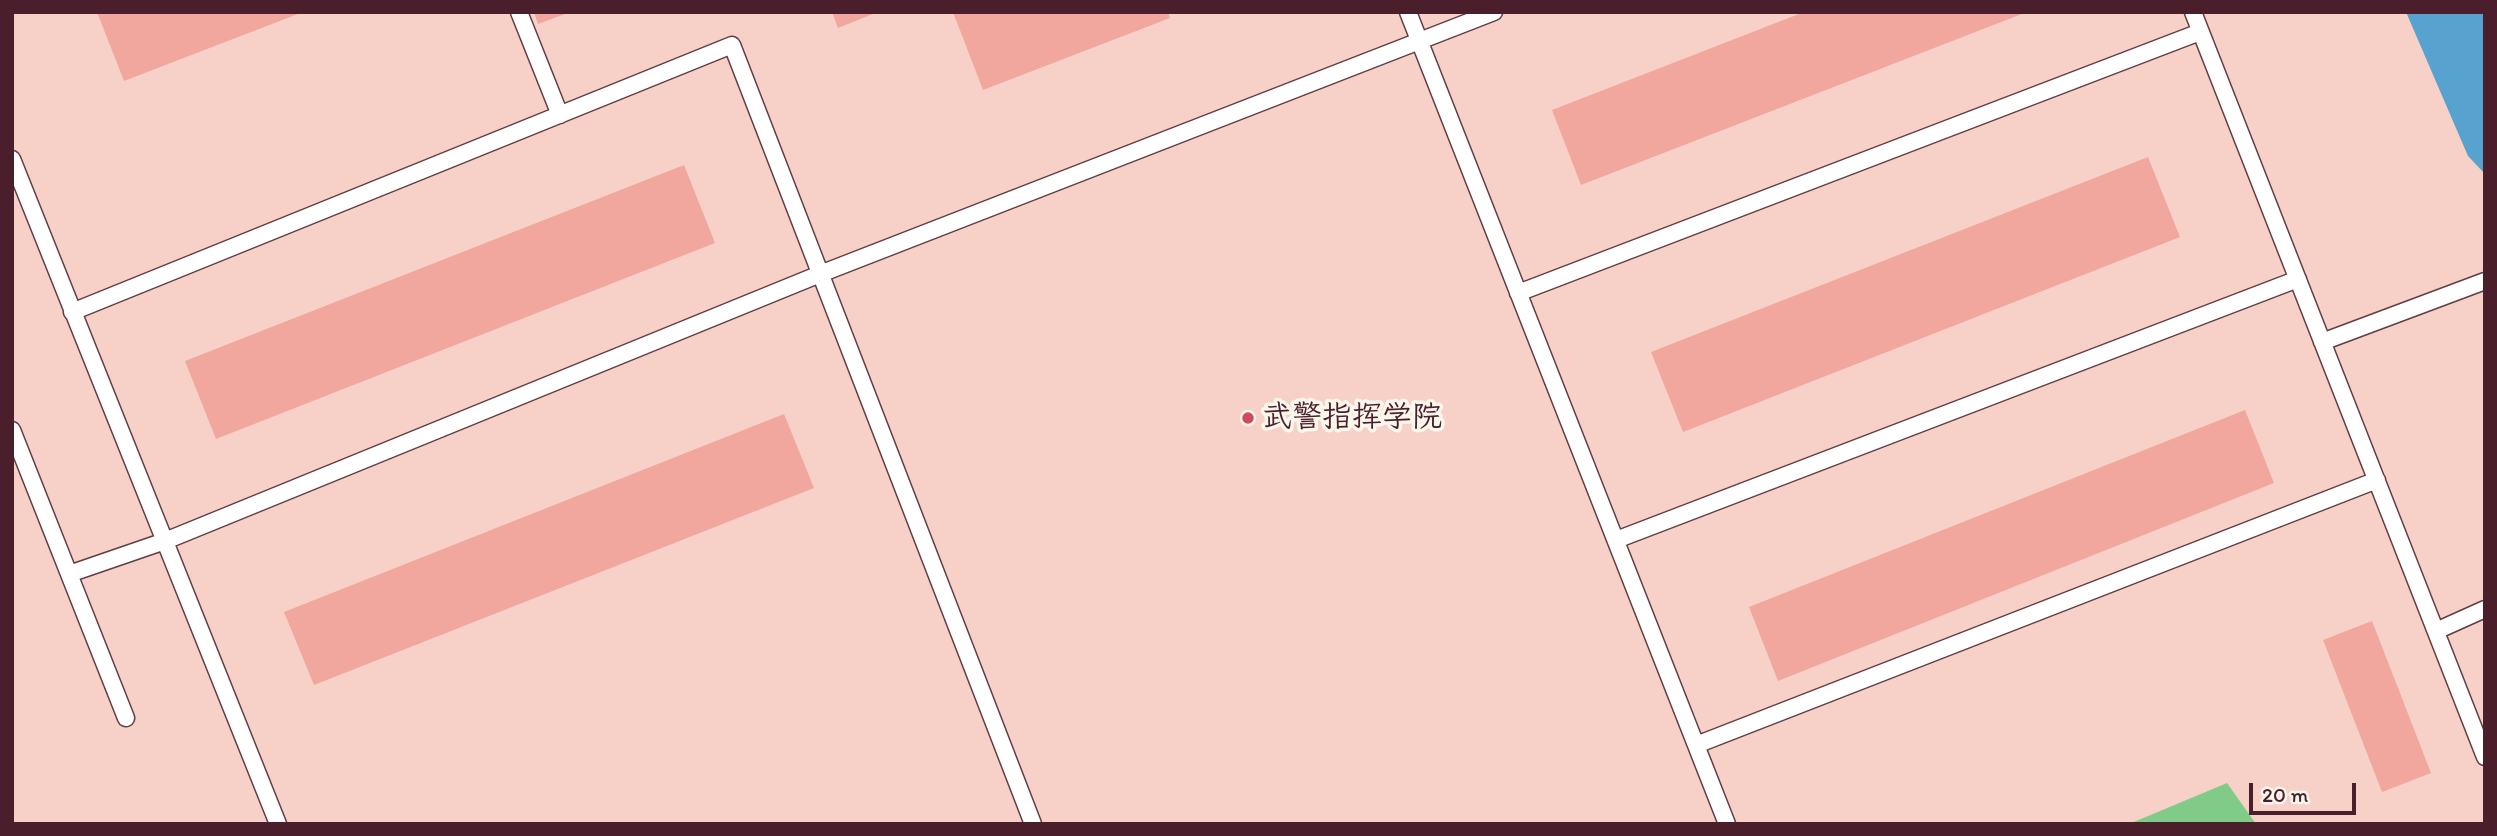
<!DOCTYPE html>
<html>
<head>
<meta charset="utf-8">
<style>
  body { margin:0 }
  #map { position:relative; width:2497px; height:836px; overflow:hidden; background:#ece5c7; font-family:Itim,sans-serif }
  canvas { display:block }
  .frame { position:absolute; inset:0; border:14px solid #4a1f2b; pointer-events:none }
  .scale { position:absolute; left:2249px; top:783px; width:107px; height:32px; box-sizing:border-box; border:4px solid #4a1f2b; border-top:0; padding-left:9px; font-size:21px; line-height:24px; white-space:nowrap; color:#4a1f2b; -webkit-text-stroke:5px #fbf7ec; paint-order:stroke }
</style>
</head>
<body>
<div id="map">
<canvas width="2497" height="836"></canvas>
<div class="frame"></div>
<div class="scale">20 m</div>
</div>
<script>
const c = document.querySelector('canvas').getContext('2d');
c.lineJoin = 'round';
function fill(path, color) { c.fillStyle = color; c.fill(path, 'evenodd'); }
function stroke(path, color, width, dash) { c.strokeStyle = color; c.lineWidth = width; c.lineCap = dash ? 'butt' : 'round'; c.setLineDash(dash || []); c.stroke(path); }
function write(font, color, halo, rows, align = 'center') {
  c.font = font + ' Itim,"LXGW WenKai TC",sans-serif'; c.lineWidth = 7; c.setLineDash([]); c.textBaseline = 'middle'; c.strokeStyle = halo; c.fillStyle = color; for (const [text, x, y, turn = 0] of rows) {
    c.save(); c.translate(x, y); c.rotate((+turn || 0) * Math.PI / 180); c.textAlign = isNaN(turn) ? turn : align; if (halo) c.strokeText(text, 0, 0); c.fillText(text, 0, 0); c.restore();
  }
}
fill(new Path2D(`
  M12,12H2485V824H12Z`), '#f7d1c7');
fill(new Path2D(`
  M2227,783L2256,824H2129Z`), '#80cb88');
fill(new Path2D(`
  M2406,12H2485V174L2468,156Z`), '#58a2cf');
fill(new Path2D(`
  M97,12H303L124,81Z
  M534,12H568V13L538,24Z
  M832,12H878L838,28Z
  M953,12H1168L1170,18L983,90Z
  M1804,12H2027L1581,185L1552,110Z
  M2148,157L2180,237L1683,432L1651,352Z
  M684,165L715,243L216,439L185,361Z
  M2245,410L2274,483L1778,681L1749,607Z
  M784,414L814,488L314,685L284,612Z
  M2372,621L2431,773L2382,792L2323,640Z`), '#f1a79d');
const lane = new Path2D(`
  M519,12L560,115
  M1408,12L1727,824
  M2193,12L2485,757
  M12,159L278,824
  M1518,293L2200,32
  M72,312L732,45L1033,824
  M2322,342L2485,281
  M12,430L126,718
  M1616,540L2298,279
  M69,574L165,541L820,274L1494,12
  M2436,631L2485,609
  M1696,745L2377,480`);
stroke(lane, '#623d42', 19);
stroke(lane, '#fff', 16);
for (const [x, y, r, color] of [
  [1248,418,7,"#d1495b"]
]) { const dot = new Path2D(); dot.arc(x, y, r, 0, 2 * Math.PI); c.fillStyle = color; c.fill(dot); stroke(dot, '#fbf7ec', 2.5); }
write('30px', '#4a1f2b', '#fbf7ec', [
  ["武警指挥学院",1262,418]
], 'left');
</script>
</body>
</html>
